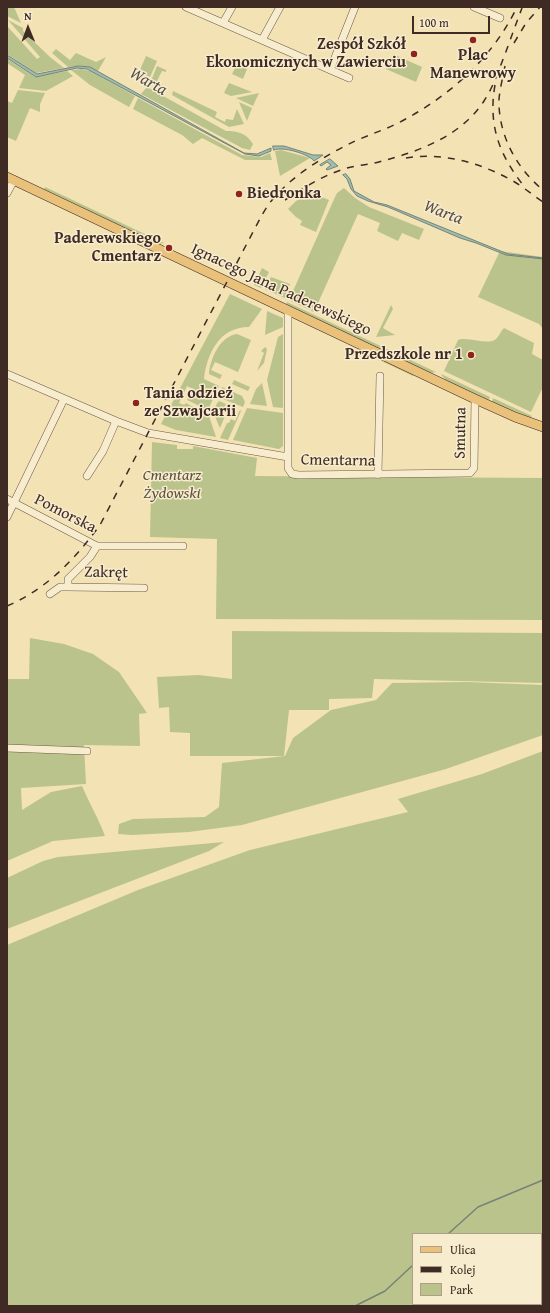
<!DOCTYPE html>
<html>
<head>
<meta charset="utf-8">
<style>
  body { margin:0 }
  #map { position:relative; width:550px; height:1313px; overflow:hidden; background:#f2e2b4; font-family:"Gentium Book Plus",serif }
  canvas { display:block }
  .frame { position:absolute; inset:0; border:8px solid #3f2b24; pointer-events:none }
  .legend { position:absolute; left:412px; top:1233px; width:130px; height:72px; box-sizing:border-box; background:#f7ecce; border:1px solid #ad9f8a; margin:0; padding:5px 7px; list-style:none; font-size:12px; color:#3f2b24 }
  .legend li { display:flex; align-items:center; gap:8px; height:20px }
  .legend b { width:20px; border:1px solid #ad9f8a }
  .north { position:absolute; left:8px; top:8px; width:40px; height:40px; -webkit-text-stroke:3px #f7ecce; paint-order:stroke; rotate:359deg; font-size:11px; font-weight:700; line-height:16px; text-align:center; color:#3f2b24 }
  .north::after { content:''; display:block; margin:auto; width:14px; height:18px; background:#3f2b24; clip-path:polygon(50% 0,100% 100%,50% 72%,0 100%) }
  .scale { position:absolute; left:412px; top:16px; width:78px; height:18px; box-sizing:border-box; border:2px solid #3f2b24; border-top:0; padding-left:5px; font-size:12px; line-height:14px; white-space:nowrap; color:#3f2b24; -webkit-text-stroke:3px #f7ecce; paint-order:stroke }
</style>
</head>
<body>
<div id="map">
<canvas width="550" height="1313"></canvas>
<div class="frame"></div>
<ul class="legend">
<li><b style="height:5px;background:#e9c17a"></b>Ulica</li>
<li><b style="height:5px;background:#3f2b24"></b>Kolej</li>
<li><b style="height:11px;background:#bbc38c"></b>Park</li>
</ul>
<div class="north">N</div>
<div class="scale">100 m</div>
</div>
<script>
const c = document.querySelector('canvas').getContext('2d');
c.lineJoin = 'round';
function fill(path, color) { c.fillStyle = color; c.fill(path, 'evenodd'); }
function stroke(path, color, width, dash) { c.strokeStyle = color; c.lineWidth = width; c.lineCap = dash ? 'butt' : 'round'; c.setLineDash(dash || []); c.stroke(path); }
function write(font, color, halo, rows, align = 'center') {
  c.font = font + ' "Gentium Book Plus",serif'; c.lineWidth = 3; c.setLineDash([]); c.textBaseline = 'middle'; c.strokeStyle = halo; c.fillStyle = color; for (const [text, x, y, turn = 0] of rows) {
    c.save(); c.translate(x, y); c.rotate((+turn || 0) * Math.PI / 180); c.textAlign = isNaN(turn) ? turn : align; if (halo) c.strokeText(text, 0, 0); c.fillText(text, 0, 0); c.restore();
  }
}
fill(new Path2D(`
  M7,7H14L21,23L7,16Z
  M8,20L23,28V31L50,57L64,68L36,73L7,54V26L37,59L40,57Z
  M56,49L70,60L76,53L96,62L106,57L98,71L84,66L68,67L52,53Z
  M393,54L422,67L416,82L386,69Z
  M146,56L157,61L150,77L139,72Z
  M7,59L35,77L67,71L73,76L46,91L19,88L25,75L7,63Z
  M237,64L247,69L243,79L232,74Z
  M157,66L166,70V72L162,71L157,81L163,86L161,89L151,83V81Z
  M81,69L90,71L135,96L129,107L90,85L71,70Z
  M229,83L252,92L231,96L224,93Z
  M147,87L226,131C238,131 246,133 253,144L250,150L242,148L141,94Z
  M18,90L45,93L40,104V112L30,108L16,141L7,137V101L12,103Z
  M173,91L217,112L215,117L225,122L226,119L233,120L237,109L244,124L229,127L172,95Z
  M259,93L253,106L236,98Z
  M138,98L242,155L261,157L270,153L272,160H245L202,138L193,144L182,135L133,109Z
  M239,102L252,108L247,121Z
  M281,150L310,158L280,176L275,151Z
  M45,187L164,243L159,244L44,189Z
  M344,188L355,198L369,207L424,229L419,240L402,233L398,241L377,231L380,223L358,214L314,312L289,300L335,197L337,193Z
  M311,193L329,200L316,232L300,225L302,221L296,217L288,209L296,201Z
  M500,251L543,257V329L539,324L478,297Z
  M262,268L269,272L261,288L254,285Z
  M271,277L290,284L285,298L265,289Z
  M230,294L262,309L249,327C219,327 207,354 204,379L219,386L208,410L187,400L193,389L187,386L179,403L184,405L186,403L209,416L216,437L176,430L161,424Z
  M287,302L436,372L430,373L286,304Z
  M391,305L393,309L383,328L395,335L376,337Z
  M267,311L283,318V327L265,335Z
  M504,328L534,343L532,354L543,360V387L531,412L444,371L458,340C468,336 488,346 496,339C499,336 501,331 504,328Z
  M237,334L251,340L238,372L215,362L211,370L222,375L220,379L209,374C210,359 220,336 237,334Z
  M283,334V408L273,407L267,380L278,337Z
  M265,347L267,349L264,363L257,371L264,353L261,351Z
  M369,354L414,374L413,376L369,355Z
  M441,374L490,397L489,400C478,395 445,384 441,374Z
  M234,380L250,387L248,391L232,384Z
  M262,383L267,406L250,404L256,389Z
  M222,387L242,396L245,402L243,407L218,397Z
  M493,398L532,416L530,418L492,402Z
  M219,401L226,404L221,415L225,416L220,428C216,419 211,409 219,401Z
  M247,408L283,413V446L279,449L233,440Z
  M240,410L241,411L228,440L220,438L227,423H229L231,419L235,421Z
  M152,442L177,445V449H193V446L257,458L255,476L543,478V620L216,619L217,539L150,537Z
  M232,631L543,633V683L374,679L372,698L329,699V710H289L284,756H190V733L170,732L169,707L159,708L157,677L199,675L232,679Z
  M30,638L64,644L93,654L119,672L147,713L139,714L140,746L84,745L86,784L21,788L22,810L51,792L82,786C89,803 99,819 105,836L53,841L7,861V818H8L7,817V679H29Z
  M467,682L543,685V735L446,769L242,825L189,832L132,835L118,834L119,824L133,819L205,817L219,807L222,763L285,756L293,738L331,710L376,700L392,683Z
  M543,751V1306H7V945L138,890L250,850L408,812L398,799L482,774ZM413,1234H541V1304H413Z
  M224,842L209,851L7,929V878L43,861L58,857Z`), '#bbc38c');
const water = new Path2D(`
  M7,55L37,74L78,66L90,67L244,153L257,154L271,148V151L259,156L245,154L87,69L77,68L36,77L7,58Z
  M273,146H284L313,155H323L314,161C309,154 282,146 274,150Z
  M330,159L338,166L327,170L326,169L331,165L327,162L321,166L320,165Z
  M346,174L350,179L354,191L374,202L387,205L508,254L543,258V259L506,255L476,243L460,238L388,207L368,201L357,196L351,189L347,179L343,175Z`);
fill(water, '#9bbdaf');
stroke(water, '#768377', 1);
stroke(new Path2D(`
  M448,1234L478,1207L543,1180
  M355,1306L385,1291L413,1265`), '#768377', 1.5);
const minor = new Path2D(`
  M186,7L349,78
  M474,7L500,18
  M223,23L232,7
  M262,40L280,7
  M330,70L355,7
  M7,193L14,180
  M288,310V468L292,474L299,475L470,473L474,468L475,399
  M7,374L116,421L148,433L288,457
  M378,475L380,376
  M87,476L103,451L116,421
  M7,499L97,546H183
  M7,517L64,399
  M97,546L90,557L68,579V587L144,588
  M50,594L60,587H68
  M7,748L87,751`);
const major = new Path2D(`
  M7,177L475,399L515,417L543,427`);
stroke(minor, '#6c5948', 8);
stroke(major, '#3f2b24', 10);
stroke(minor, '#f7ecce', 7);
stroke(major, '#e9c17a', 9);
stroke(new Path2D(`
  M514,43L526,23L540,7
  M505,66C503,77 500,88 499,99C498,134 516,168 543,190
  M495,85C488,125 499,154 523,185
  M406,158C443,152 481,163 513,181C523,187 533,195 543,202
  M285,200C303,188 322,176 344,169C356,165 370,165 382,161C421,151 462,135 484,101C492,89 497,75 502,62C509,44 515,26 522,8
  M7,606C47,589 75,559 100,525L254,230C260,219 265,208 273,199C294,174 326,155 355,141C371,134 387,129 402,121C451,95 493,57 517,7`), '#3f2b24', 1.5, [7, 7]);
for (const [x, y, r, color] of [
  [473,40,4,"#8f2418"],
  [414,54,4,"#8f2418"],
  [239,194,4,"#8f2418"],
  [169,248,4,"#8f2418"],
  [471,355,4,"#8f2418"],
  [136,403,4,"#8f2418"]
]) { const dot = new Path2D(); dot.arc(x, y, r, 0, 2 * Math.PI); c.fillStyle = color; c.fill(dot); stroke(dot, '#f7ecce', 1.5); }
write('bold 16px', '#3f2b24', '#f7ecce', [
  ["Zespół Szkół",406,45],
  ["Ekonomicznych w Zawierciu",406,63],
  ["Plac",473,56,"center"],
  ["Manewrowy",473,74,"center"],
  ["Biedronka",247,194,"left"],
  ["Paderewskiego",161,239],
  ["Cmentarz",161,257],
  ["Przedszkole nr 1",463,355],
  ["Tania odzież",144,394,"left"],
  ["ze Szwajcarii",144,412,"left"]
], 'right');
write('16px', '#3f2b24', '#f7ecce', [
  ["Ignacego Jana Paderewskiego",281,290,25],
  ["Smutna",461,433,-89],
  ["Cmentarna",338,461,1],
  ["Pomorska",65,514,27],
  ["Zakręt",106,573,1]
]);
write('italic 16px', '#5e513e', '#f7ecce', [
  ["Cmentarz",172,476],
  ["Żydowski",172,494]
]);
write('italic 17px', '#565047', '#f7ecce', [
  ["Warta",148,82,29],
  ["Warta",443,213,21]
]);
</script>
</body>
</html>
